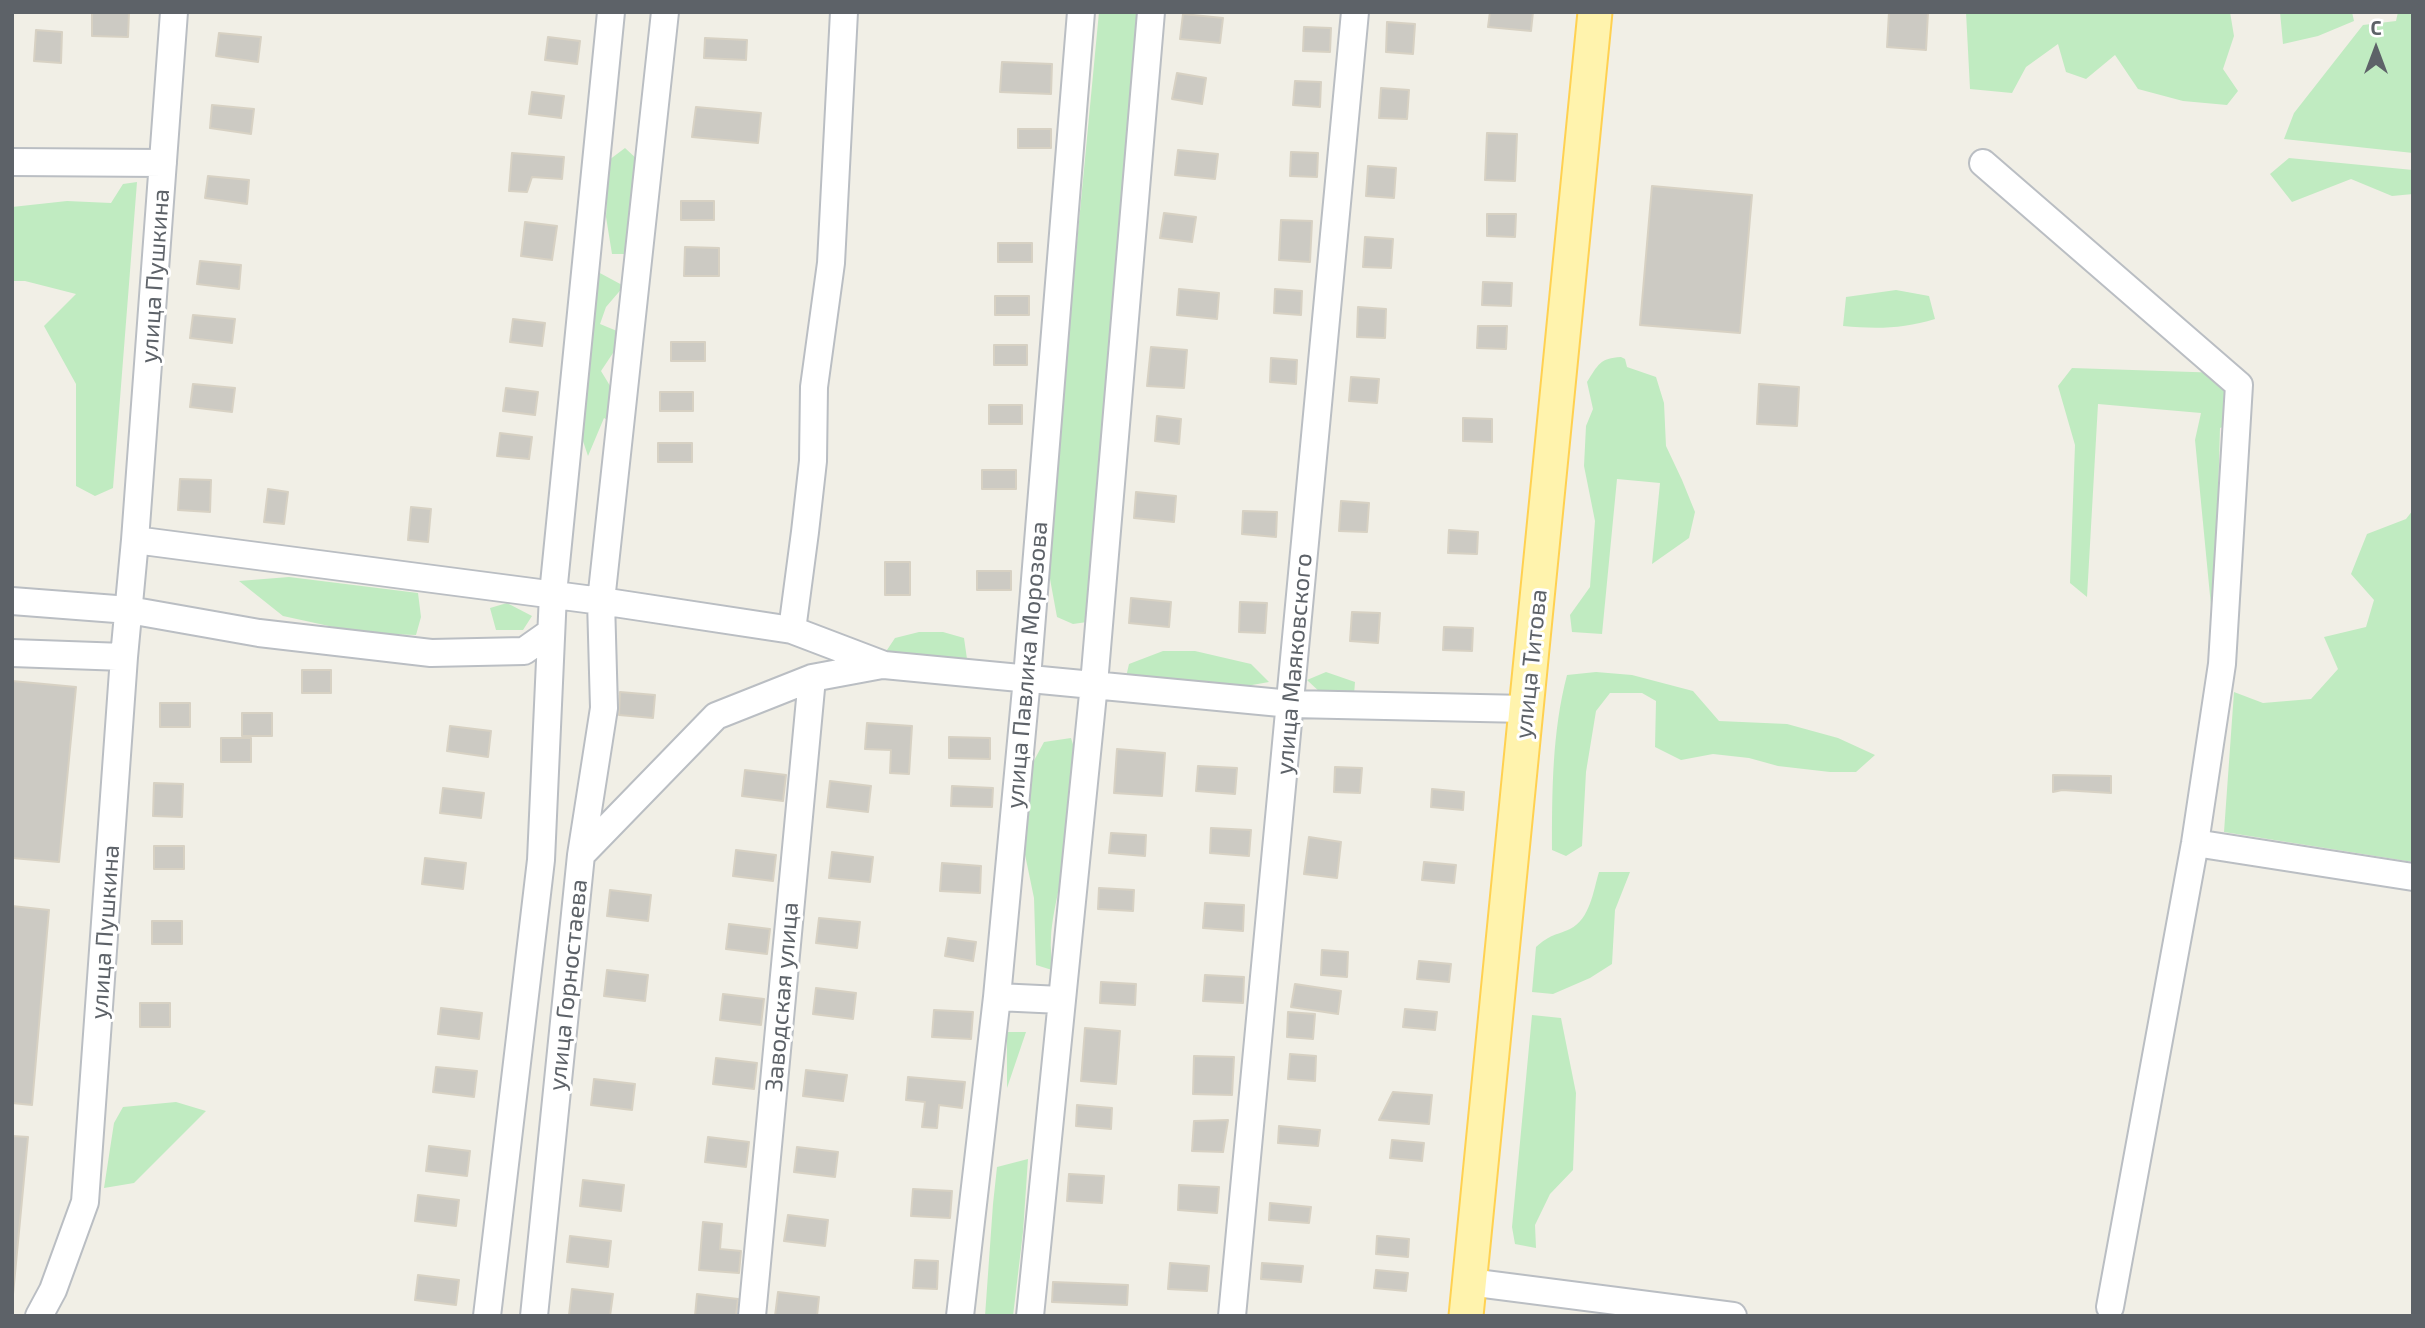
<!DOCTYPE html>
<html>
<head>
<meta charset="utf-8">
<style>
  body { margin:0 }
  #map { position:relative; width:2425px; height:1328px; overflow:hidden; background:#f1efe6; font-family:"Exo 2",sans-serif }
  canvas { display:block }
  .frame { position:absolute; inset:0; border:14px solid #5d6268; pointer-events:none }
  .north { position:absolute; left:2341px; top:14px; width:70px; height:70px; -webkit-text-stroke:5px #fff; paint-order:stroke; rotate:0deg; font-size:19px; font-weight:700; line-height:28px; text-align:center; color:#5d6268 }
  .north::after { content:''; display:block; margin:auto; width:24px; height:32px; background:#5d6268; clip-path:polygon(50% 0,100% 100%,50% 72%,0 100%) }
</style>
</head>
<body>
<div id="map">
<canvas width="2425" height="1328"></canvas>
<div class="frame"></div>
<div class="north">С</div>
</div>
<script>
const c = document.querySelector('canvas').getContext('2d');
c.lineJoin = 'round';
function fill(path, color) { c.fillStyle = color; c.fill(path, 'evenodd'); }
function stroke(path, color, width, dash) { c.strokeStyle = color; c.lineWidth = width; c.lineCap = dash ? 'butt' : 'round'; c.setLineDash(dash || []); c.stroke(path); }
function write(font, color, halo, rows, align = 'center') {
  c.font = font + ' "Exo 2",sans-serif'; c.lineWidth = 6; c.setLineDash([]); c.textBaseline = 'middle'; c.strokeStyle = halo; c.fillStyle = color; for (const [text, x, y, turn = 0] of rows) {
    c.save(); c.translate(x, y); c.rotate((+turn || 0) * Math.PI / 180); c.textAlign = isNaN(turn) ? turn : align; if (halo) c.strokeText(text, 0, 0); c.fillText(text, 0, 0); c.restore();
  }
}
fill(new Path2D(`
  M1099,12H1145L1087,622L1073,624L1057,617L1050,579L1049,536Z
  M1966,12H2230L2234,36L2223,69L2238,91L2227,105L2183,101L2138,89L2115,55L2086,79L2066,72L2058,44L2026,67L2012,93L1970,89Z
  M2280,12H2352L2354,21L2318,36L2283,44Z
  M2398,12H2413V153L2284,139L2294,113L2363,25L2396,21Z
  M625,148L638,160L630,254H612L606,217L609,160Z
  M2289,158L2413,170V194L2392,196L2351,179L2292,202L2270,174Z
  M137,182L113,488L95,496L76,486V384L44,326L76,294L25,281H12V207L67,201L111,203L123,184Z
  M598,272L624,286L606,307L600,324L617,331L615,350L601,371L615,394L614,424L604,418L588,456L583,441V427Z
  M1896,290L1929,296L1935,319C1903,329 1875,329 1843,326L1846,297Z
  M1621,357L1625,359L1627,367L1656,377L1664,403L1666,446L1682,480L1695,512L1689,538L1652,564L1660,483L1617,479L1602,634L1572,632L1570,615L1590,587L1595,521L1584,466L1586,426L1593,409L1587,382C1598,365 1600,358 1621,357Z
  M2072,368L2223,373L2249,417L2220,428L2214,637L2195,440L2201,413L2098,404L2087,597L2070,583L2075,445L2058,386Z
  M2413,510V862L2224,832L2234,692L2263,703L2311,699L2338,669L2324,637L2366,627L2374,600L2351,574L2367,534L2406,519Z
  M289,577L418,593L421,617L416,635L361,633L283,616L239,581Z
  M507,603L532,616L523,630H496L490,608Z
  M919,632H943L964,638L967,659L937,667L885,653L895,638Z
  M1163,651H1195L1251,664L1269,682L1190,696L1126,677L1129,664Z
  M1326,672L1355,682L1354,695H1323L1307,680Z
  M1596,672L1632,675L1693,691L1719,721L1787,724L1838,738L1875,755L1856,772H1830L1778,766L1749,758L1713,754L1681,760L1655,747L1656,701L1642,693H1610L1596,711L1586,772L1582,846L1566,856L1552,850C1552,792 1552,732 1567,675Z
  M1071,738C1093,802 1056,872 1051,937C1050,948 1052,959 1052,970L1036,965L1034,898L1023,845L1030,768L1044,742Z
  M1599,872H1630L1615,910L1612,964L1590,978L1553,994L1532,992L1536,947C1551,934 1554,936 1570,929C1590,919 1593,892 1599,872Z
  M1532,1015L1561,1018L1576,1093L1573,1170L1550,1194L1535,1225L1536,1248L1515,1244L1512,1227Z
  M1007,1032H1026L1007,1088Z
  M176,1102L206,1111L134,1183L104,1188L114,1123L123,1107Z
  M1028,1159L1023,1232L1013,1316H985L993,1204L997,1167Z`), '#c0ebc1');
const building = new Path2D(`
  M92,12H129L128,37L92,36Z
  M1490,12H1533L1531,31L1488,27Z
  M1889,12H1928L1926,50L1887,47Z
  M1183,14L1223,18L1220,43L1180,39Z
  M1387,22L1415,24L1413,54L1386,52Z
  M1304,27L1331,28L1330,52L1303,51Z
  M36,30L62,32L61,63L34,61Z
  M219,33L261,37L258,62L216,56Z
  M548,37L580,41L577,64L545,60Z
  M705,38L747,40L746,60L704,58Z
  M1002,62L1052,64L1051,94L1000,92Z
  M1177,73L1206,78L1202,104L1172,99Z
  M1295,81L1321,82L1320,107L1293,105Z
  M1381,88L1409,90L1407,119L1379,118Z
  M532,92L564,96L561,118L529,114Z
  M212,105L254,109L251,134L210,128Z
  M696,107L761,113L758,143L692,137Z
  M1018,129H1051V148H1018Z
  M1487,133L1517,134L1515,181L1485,180Z
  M1178,150L1218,154L1215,179L1175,175Z
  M1291,152L1318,153L1317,177L1290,176Z
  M512,153L564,157L562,179L532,177L527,192L509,191Z
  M1368,166L1396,168L1394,198L1366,196Z
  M208,176L249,180L247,204L205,198Z
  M1652,186L1752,195L1740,333L1640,325Z
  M681,201H714V220H681Z
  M1164,213L1196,217L1192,242L1160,238Z
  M1487,214H1516L1515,237L1487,236Z
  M1281,220L1312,221L1310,262L1279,260Z
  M525,222L557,226L552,260L521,256Z
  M1365,237L1393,239L1391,268L1363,267Z
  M998,243H1032V262H998Z
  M685,247L719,248V276H684Z
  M200,261L241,265L239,289L197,284Z
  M1483,282L1512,283L1511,306L1482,305Z
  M1179,289L1219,293L1217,319L1177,315Z
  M1275,289L1302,291L1301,315L1274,313Z
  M995,296H1029V315H995Z
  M1358,307L1386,309L1385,338L1357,337Z
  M193,315L235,319L232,343L190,338Z
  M513,319L545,323L542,346L510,342Z
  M1478,326H1507L1506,349L1477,348Z
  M671,342H705V361H671Z
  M994,345H1027V365H994Z
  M1151,347L1187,350L1184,388L1147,386Z
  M1271,358L1297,360L1296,384L1270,382Z
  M1351,377L1379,379L1377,403L1349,401Z
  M193,384L235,388L232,412L190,407Z
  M1759,384L1799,387L1797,426L1757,424Z
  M506,388L538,392L535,415L503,411Z
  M660,392H693V411H660Z
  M989,405H1022V424H989Z
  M1157,416L1181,419L1179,444L1155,441Z
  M1463,418L1492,419V442L1463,441Z
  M500,433L532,437L529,459L497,456Z
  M658,443H692V462H658Z
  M982,470H1016V489H982Z
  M180,479L211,480L210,512L178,510Z
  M268,489L288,492L284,524L264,522Z
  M1136,492L1176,496L1174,522L1134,518Z
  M1341,501L1369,503L1367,532L1339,531Z
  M411,507L431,509L428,542L408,540Z
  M1243,511L1277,512L1276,537L1242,534Z
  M1449,530L1478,532L1477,554L1448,553Z
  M885,562H910V595H885Z
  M977,571H1011V590H977Z
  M1131,598L1171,602L1169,627L1129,623Z
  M1240,602L1267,603L1265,633L1239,632Z
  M1352,612L1380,613L1378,643L1350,641Z
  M1444,627L1473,628L1472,651L1443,650Z
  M302,670H331V693H302Z
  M12,681L76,687L59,862L12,858Z
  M620,692L655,695L653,718L619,715Z
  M160,703H190V727H160Z
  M242,713H272V736H242Z
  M867,723L912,726L909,774L890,773L891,750L865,749Z
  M450,726L491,731L488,757L447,751Z
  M949,737L990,738V759L949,758Z
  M221,738H251V762H221Z
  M1117,749L1165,753L1162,796L1114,793Z
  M1198,766L1237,768L1235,794L1196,791Z
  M1335,767L1362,768L1360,793L1334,792Z
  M745,770L786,775L783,801L742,796Z
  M2053,775L2111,776V793L2062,790L2053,792Z
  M830,781L871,786L868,812L827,807Z
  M154,783L183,784L182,817L153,816Z
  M952,786L993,788L992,807L951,806Z
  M443,788L484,793L481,818L440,813Z
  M1432,789L1464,792L1463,810L1431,807Z
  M1211,828L1251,830L1249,856L1210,853Z
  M1111,833L1146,835L1145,856L1109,853Z
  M1309,837L1341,842L1337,878L1304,874Z
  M154,846H184V869H154Z
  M736,850L776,855L773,881L733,876Z
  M832,852L873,857L870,882L829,878Z
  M425,858L466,863L463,889L422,884Z
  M1424,862L1456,865L1454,883L1422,880Z
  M942,863L981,866L980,893L940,891Z
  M1099,888L1134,890L1133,911L1098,909Z
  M610,890L651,895L648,921L607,916Z
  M1205,903L1244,905L1243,931L1203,928Z
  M12,906L49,910L32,1105L12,1103Z
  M819,918L860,922L857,948L816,943Z
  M152,921H182V944H152Z
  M729,924L770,929L767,954L726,949Z
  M948,938L976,942L973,961L945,956Z
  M1322,950L1348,952L1347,977L1321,975Z
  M1419,961L1451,964L1449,982L1417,979Z
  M607,970L648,975L645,1001L604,996Z
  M1205,975L1244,977L1243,1003L1203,1001Z
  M1101,982L1136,984L1135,1005L1100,1003Z
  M1295,984L1341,991L1338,1014L1291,1007Z
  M816,988L856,993L853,1019L813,1014Z
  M723,994L764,999L761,1025L720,1020Z
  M140,1003H170V1027H140Z
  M441,1008L482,1013L479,1039L438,1034Z
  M1405,1009L1437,1012L1435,1030L1403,1027Z
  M934,1010L973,1012L971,1039L932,1037Z
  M1288,1012L1315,1014L1313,1039L1287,1037Z
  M1085,1028L1120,1031L1116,1084L1081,1081Z
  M1290,1054L1316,1056L1315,1081L1288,1079Z
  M1194,1056L1234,1057L1232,1095L1193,1094Z
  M716,1058L757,1063L754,1089L713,1084Z
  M436,1067L477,1071L474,1097L433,1092Z
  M806,1070L847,1075L843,1101L803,1096Z
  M908,1077L965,1082L962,1108L939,1105L937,1128L922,1127L925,1102L906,1100Z
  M594,1079L635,1084L632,1110L591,1105Z
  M1393,1092L1432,1095L1429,1124L1379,1120Z
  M1077,1105L1112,1108L1111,1129L1076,1126Z
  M1228,1120L1223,1152L1192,1151L1194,1121Z
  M1279,1126L1320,1130L1318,1146L1278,1143Z
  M12,1136L28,1137L12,1305Z
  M708,1137L749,1142L746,1167L705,1162Z
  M1392,1140L1424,1143L1422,1161L1390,1158Z
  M429,1146L470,1151L467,1176L426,1171Z
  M797,1147L838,1152L835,1177L794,1172Z
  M1069,1174L1104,1176L1102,1203L1067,1201Z
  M583,1180L624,1185L621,1211L580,1206Z
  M1179,1185L1219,1187L1217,1213L1178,1210Z
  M913,1189L952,1191L950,1218L911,1216Z
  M418,1195L459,1200L456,1226L415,1221Z
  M1270,1203L1311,1207L1309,1223L1269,1220Z
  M788,1215L828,1220L825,1246L784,1241Z
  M703,1222L722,1224L720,1249L741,1251L739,1273L699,1270Z
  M570,1236L611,1241L608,1267L567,1262Z
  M1377,1236L1409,1239L1408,1257L1376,1254Z
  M915,1260L938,1261L937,1289L913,1288Z
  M1170,1263L1209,1266L1207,1291L1168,1289Z
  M1262,1263L1303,1266L1301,1282L1261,1279Z
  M1376,1270L1408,1273L1406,1291L1374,1288Z
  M418,1275L459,1280L456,1305L415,1300Z
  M1053,1282L1128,1285L1127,1305L1052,1302Z
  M572,1289L613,1294L610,1316L569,1315Z
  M778,1292L819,1297L817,1316H775Z
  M697,1294L738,1299L736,1316H695Z`);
fill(building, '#cccac3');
stroke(building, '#d7d1c3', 2);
const minor = new Path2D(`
  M174,12L135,540L601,601L792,630L884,665L1291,704L1527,709
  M12,162L163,163
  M1983,163L2239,385L2222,664L2195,843L2110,1307
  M12,601L129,610L259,633L431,653L524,651L551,632
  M792,630L805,532L813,461L814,387L831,263L844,12
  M12,653L124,657
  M2195,843L2413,877
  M581,855L604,708L601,601L665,12
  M997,997L1061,1000
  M1469,1282L1733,1316
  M39,1316L53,1290L85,1202L124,657L135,540
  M487,1316L541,860L553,594L611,12
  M534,1316L581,855L716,716L812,678L882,665
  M752,1316L812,678
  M960,1316L997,997L1027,678L1081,12
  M1030,1316L1094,684L1151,12
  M1232,1316L1355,12`);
const major = new Path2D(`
  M1466,1316L1595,12`);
stroke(minor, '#babec3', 30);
stroke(major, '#ffd151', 37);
stroke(minor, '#fff', 26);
stroke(major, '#fff3ad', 33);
write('24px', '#5d6268', '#fff', [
  ["улица Пушкина",155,276,-86],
  ["улица Маяковского",1294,664,-85],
  ["улица Титова",1531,664,-84],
  ["улица Павлика Морозова",1027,665,-85],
  ["улица Пушкина",105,932,-86],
  ["улица Горностаева",568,985,-84],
  ["Заводская улица",782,997,-85]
]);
</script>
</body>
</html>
